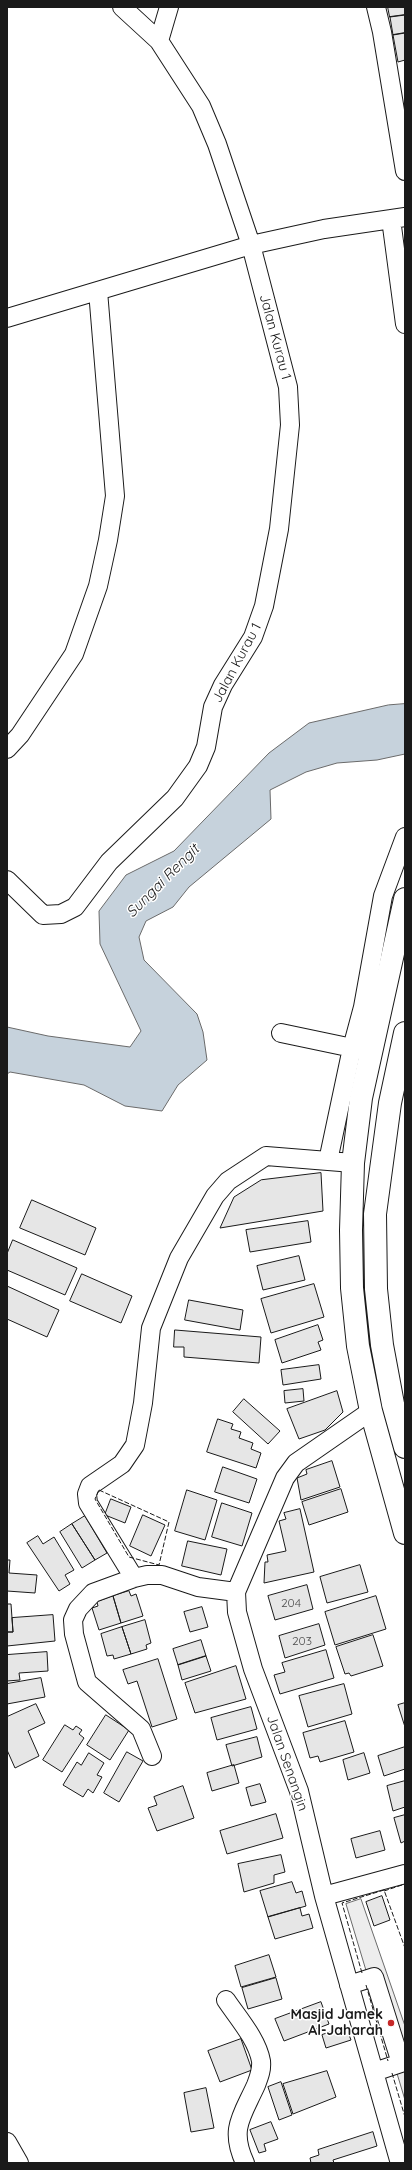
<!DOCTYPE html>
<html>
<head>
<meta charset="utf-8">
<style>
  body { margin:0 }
  #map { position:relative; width:412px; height:2170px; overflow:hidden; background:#fff; font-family:Quicksand,sans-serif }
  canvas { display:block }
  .frame { position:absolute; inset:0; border:8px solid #1a1a1a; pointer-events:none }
</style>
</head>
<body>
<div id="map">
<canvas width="412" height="2170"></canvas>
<div class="frame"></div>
</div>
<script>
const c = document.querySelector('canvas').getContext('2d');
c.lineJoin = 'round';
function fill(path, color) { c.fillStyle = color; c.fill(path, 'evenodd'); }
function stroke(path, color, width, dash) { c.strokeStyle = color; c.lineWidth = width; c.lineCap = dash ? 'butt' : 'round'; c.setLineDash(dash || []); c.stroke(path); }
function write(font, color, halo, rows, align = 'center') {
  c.font = font + ' Quicksand,sans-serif'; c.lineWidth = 3; c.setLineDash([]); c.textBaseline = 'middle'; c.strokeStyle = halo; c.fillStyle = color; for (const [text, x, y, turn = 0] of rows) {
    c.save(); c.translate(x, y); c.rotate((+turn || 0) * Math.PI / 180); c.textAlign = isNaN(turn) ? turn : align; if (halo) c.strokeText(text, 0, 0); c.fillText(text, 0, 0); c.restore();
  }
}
const parking = new Path2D(`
  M361,1899L405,2026V2100L346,1904Z`);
fill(parking, '#ededed');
stroke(parking, '#6a6a6a', 1);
const water = new Path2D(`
  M405,704V754L377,760L337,763L306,772L270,790L271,819L189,887L173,907L146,921L139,937L144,960L197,1014L203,1032L207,1060L178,1085L162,1111L125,1106L84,1085L10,1072L7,1074V1027L48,1036L130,1047L141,1031L100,944L99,911L126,875L174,851L269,753L309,723L388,705Z`);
fill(water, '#c6d2dc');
stroke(water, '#6a6a6a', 1);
const building = new Path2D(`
  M388,7H405V15L390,17Z
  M405,15V33L393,35L390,17Z
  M405,33V60L398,62L393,35Z
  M321,1173L323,1211L220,1228L234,1197L261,1180Z
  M32,1200L96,1228L85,1255L20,1228Z
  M308,1221L311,1242L250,1252L246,1230Z
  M13,1240L77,1268L65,1295L7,1270V1254Z
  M299,1256L305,1280L263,1290L257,1266Z
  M82,1274L132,1296L121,1323L70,1301Z
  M314,1284L324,1317L271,1333L261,1299Z
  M7,1286L59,1310L47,1337L7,1319Z
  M189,1300L243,1310L240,1330L185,1320Z
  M318,1325L323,1340L318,1342L321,1350L282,1363L275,1340Z
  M175,1330L261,1337L259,1363L184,1357V1347H174Z
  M319,1365L321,1379L283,1385L281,1370Z
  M303,1389L304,1401L285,1403L284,1391Z
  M337,1391L343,1412L325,1430L299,1439L287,1409Z
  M244,1399L280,1431L268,1444L233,1412Z
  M218,1419L233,1424L231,1429L241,1432L239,1438L253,1443L251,1449L261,1453L256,1468L207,1452Z
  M332,1461L340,1487L301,1500L297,1478L307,1474L306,1470Z
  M223,1467L257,1479L249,1503L215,1492Z
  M341,1489L348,1512L309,1525L302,1502Z
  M187,1490L217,1500L205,1540L175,1531Z
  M111,1499L131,1507L125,1523L105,1515Z
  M222,1503L252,1513L242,1546L212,1537Z
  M300,1509L314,1572L264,1583L265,1562H268L267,1555L286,1551L279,1521L286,1519L284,1513Z
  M143,1515L165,1525L151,1556L130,1546Z
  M85,1516L107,1553L95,1560L72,1524Z
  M72,1524L95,1560L82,1568L60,1532Z
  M38,1536L43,1544L54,1537L74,1570L65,1575L70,1584L59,1591L27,1543Z
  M188,1541L227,1549L221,1575L182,1566Z
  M7,1560H10L9,1573L37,1575L35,1593L7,1591Z
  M360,1565L368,1592L327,1603L320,1577Z
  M307,1585L313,1609L275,1620L268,1596Z
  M129,1591L131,1596L136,1594L143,1616L121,1623L113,1596Z
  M113,1596L121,1623L99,1630L92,1608L98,1606L97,1602Z
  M376,1596L386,1629L335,1645L325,1612Z
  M7,1604H11L13,1632H7Z
  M202,1607L208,1627L190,1632L184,1612Z
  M53,1615L55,1641L7,1646V1632H13L12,1618Z
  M145,1620L151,1643L146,1645L147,1649L131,1654L122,1627Z
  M319,1624L325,1645L285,1658L279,1636Z
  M122,1627L131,1654L114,1659L113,1655L107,1656L101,1634Z
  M373,1635L383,1666L351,1676L349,1673L345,1674L336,1647Z
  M201,1640L206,1656L178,1665L173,1649Z
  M326,1650L334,1678L280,1694L274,1675L285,1672L282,1663Z
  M47,1652L48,1671L19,1673L20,1680L7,1681V1655Z
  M206,1656L211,1671L182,1680L178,1665Z
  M158,1659L177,1719L152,1727L137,1681L128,1684L123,1670Z
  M236,1666L246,1699L195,1713L185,1683Z
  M41,1678L45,1697L7,1704V1684Z
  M344,1684L352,1714L308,1727L299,1696Z
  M405,1703V1727L398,1705Z
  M36,1704L45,1723L28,1731L39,1756L15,1768L7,1750V1717Z
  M251,1707L257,1729L217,1740L211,1718Z
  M106,1715L129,1730L110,1760L87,1745Z
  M345,1721L354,1752L320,1762L318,1756L310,1758L303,1733Z
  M65,1725L73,1730L76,1726L82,1730L79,1734L84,1738L62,1772L43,1760Z
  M257,1737L262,1757L232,1766L226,1745Z
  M405,1747V1769L384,1776L378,1756Z
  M127,1752L143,1761L119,1802L104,1793Z
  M89,1753L104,1763L97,1775L102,1777L93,1793L88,1789L83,1797L63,1785L77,1762L81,1765Z
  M364,1753L370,1773L348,1780L343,1760Z
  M234,1765L239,1783L212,1791L207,1773Z
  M405,1781V1807L393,1811L387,1786Z
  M260,1784L266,1802L251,1806L246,1788Z
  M183,1786L194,1818L157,1831L148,1808L157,1805L154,1797Z
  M276,1814L283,1838L227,1854L220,1831Z
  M405,1815V1841L401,1843L394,1818Z
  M380,1831L385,1850L356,1858L351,1839Z
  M281,1855L285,1872L274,1875V1883L244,1892L238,1864Z
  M292,1882L296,1893L302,1891L306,1906L268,1917L260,1891Z
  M382,1896L390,1920L374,1926L366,1902Z
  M300,1908L302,1916L309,1914L313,1928L275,1939L268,1917Z
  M269,1955L276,1977L241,1987L235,1966Z
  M276,1978L282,1999L248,2009L242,1988Z
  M321,2002L329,2024L284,2041L275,2019Z
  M346,2027L351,2040L326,2048L322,2035Z
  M241,2039L252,2070L220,2082L208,2051Z
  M327,2071L336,2097L293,2114L283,2084Z
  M281,2082L292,2115L279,2120L268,2087Z
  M206,2088L214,2128L191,2132L184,2093Z
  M271,2122L278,2139L264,2144L266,2151L259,2153L250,2130Z
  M373,2132L377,2146L333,2160L334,2163H311L310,2158L319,2155L318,2150Z`);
fill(building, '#e6e6e6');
stroke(building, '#1a1a1a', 1);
const minor = new Path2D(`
  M376,7L382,32L405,171
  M159,41L169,7
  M391,219L405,324
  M7,318L251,245L324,229L405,217
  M7,749L20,735L74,654L98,586L108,540L115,496L98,291
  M7,880L43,915L61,914L75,907L109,862L175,798L198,766L206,747L213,707L223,685L253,637L264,606L279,529L290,425L288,387L251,245L217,144L201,106L159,41L122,7
  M281,1033L362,1050
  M328,1161L352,1048L363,1007L383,896L405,837
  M371,1411L296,1463L285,1478L236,1592L237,1612L253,1669L299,1791L324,1896L399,2160
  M134,1578L88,1503L87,1494L90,1486L122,1464L135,1445L143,1403L151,1328L179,1258L215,1196L228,1181L266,1156L353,1163
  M152,1756L141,1729L87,1682L74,1634L73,1620L78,1609L93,1593L134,1578L147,1575H162L198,1587L236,1592
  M324,1896L405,1874
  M349,1985L374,1977L401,2063L374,2072
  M226,2000C238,2018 257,2039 261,2061C262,2070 259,2077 256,2085C242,2116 229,2129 245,2163
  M7,2142L19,2163`);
const major = new Path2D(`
  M405,899L361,1098L353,1163L351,1230L352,1288L358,1346L371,1411L405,1533
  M405,1033L390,1103L375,1214L376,1289L382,1345L393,1404L405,1447`);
stroke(minor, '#1a1a1a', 20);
stroke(major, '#1a1a1a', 24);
stroke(minor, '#fff', 18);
stroke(major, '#fff', 22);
stroke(new Path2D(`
  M99,1490L169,1522L159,1565L129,1557L95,1499Z
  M384,1891L405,1884
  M362,1973L342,1903L384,1890L405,1948
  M366,1985L388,2061
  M392,2073L405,2117`), '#1a1a1a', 1, [5, 2]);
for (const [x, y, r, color] of [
  [391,2023,4,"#c62828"]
]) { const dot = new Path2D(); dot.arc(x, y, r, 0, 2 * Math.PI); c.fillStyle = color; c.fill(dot); stroke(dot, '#fff', 1.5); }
write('12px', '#4d4d4d', null, [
  ["204",291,1603],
  ["203",302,1641]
]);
write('14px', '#1a1a1a', '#fff', [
  ["Jalan Kurau 1",275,337,75],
  ["Jalan Kurau 1",237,663,-62],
  ["Jalan Senangin",287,1763,71]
]);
write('bold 14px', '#1a1a1a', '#fff', [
  ["Masjid Jamek",383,2015],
  ["Al-Jaharah",383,2031]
], 'right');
write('italic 15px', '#1a1a1a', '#fff', [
  ["Sungai Rengit",163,881,-45]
]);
</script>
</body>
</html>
